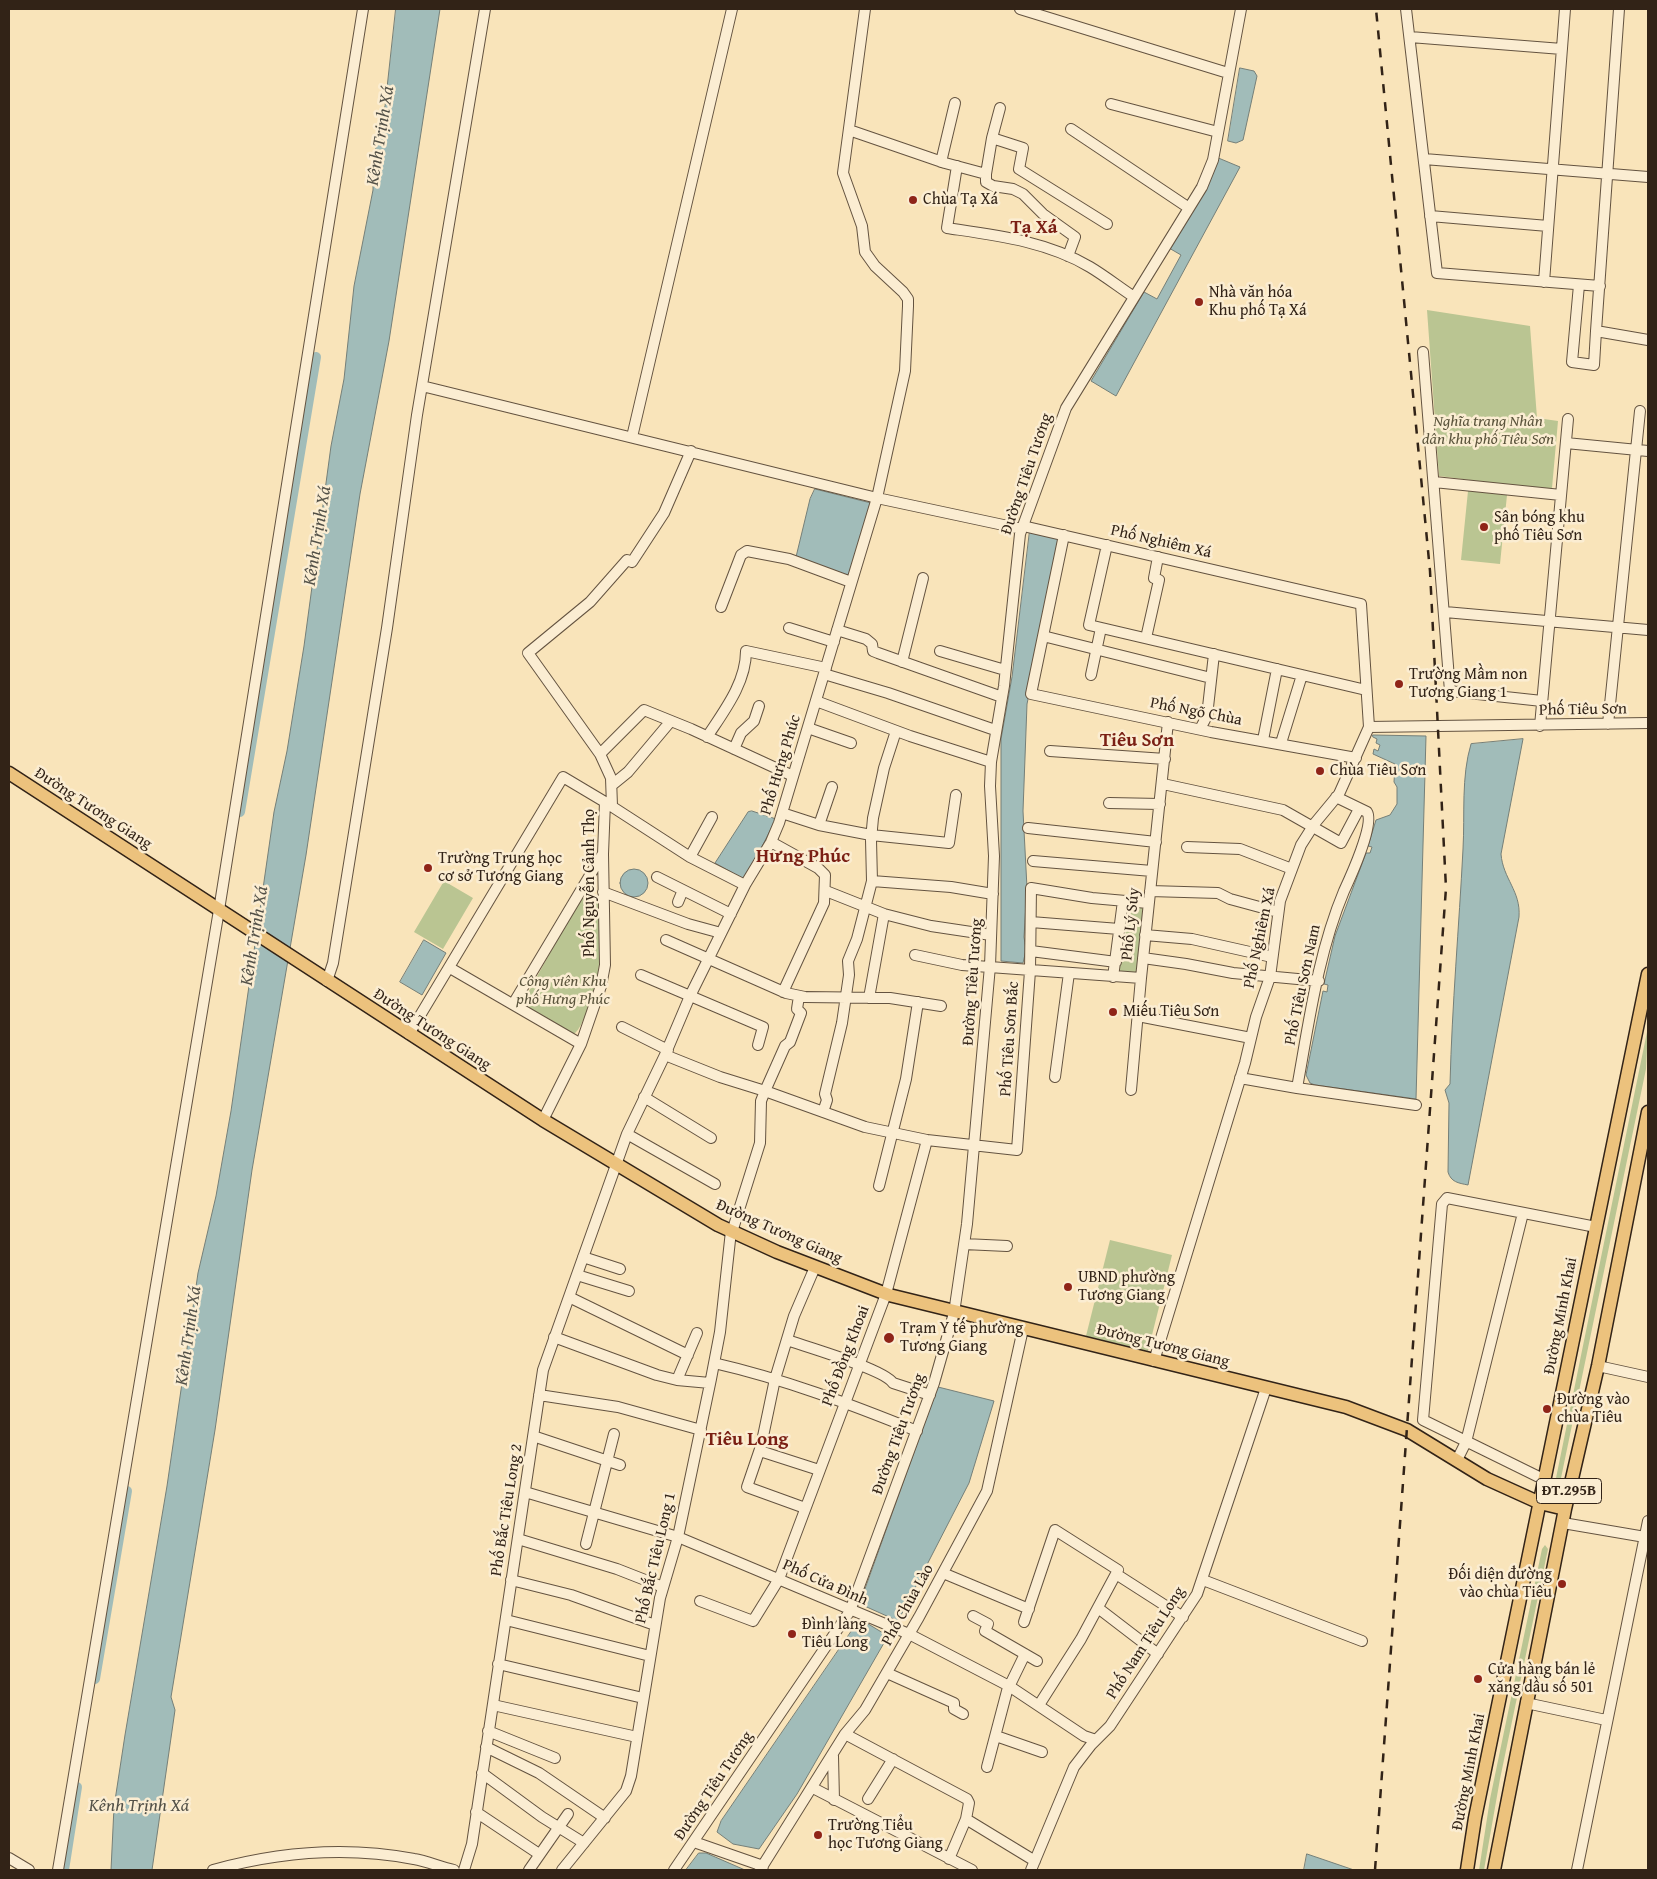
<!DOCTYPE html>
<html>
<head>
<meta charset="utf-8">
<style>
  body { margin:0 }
  #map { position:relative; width:1657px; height:1879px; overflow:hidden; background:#f9e4ba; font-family:"Gentium Book Plus",serif }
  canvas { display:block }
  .frame { position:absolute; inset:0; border:10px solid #322317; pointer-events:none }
</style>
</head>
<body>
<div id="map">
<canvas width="1657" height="1879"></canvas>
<div class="frame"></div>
</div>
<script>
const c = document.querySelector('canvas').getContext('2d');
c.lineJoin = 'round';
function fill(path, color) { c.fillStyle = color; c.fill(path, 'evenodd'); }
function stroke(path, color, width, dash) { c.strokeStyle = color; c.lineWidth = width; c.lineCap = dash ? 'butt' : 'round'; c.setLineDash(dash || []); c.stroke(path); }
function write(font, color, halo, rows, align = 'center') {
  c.font = font + ' "Gentium Book Plus",serif'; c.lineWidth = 5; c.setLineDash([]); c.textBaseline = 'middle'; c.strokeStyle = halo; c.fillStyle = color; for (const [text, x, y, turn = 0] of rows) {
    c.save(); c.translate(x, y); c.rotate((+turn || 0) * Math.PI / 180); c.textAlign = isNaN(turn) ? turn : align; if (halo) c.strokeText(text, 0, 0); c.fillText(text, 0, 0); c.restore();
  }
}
fill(new Path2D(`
  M1427,310L1530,326L1537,418L1558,421L1552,488L1548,490L1439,476Z
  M1468,491L1507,495L1500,564L1461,560Z
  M444,881L473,898L443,949L414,932Z
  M586,896L594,895L600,900C600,943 604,974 586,1014C582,1022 580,1029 574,1034L525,1008L523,1002L578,902Z
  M1125,903L1146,906L1138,974H1120L1116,969Z
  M1648,1027L1646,1069L1561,1478L1558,1482L1556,1478Z
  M1110,1240L1172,1255L1148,1351L1086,1336Z
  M1545,1545L1548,1549L1500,1779L1484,1870H1479L1490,1799L1542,1549Z`), '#bac592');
const water = new Path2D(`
  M396,9H440L389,341L360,494L306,855L252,1170L215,1430L171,1697L175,1710L152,1870H111L114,1807L125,1735L167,1486L198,1273L216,1196L231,1111L274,812L287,751L304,646L331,446L344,379L354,286L373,190V161L385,106Z
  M1240,68L1254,71L1257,76L1243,140L1236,143L1228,141Z
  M1216,157L1240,167L1116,396L1091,381L1144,292L1157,299L1181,255L1169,248Z
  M815,489L871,503L850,573L846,576L796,557L810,499Z
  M1030,530L1061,539L1027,704L1023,811L1027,888L1024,937L1026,950L1023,963L1001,961V739L1012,677Z
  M1373,735L1426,736L1416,1099L1315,1085L1310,1083L1306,1075L1323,991L1327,992L1328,985L1324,984L1335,936L1366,853H1370L1372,847L1368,846L1376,820L1390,815L1397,804V787L1394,782L1395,764L1373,754L1374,749L1378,751L1380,745L1376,743L1377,739L1373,737Z
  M1523,739L1501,854C1503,879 1521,891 1519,917L1468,1185C1458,1183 1451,1182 1448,1172L1449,1103L1445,1090L1450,1084C1452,1005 1459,927 1463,849C1465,814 1461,777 1471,744Z
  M752,811L776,819L745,880L715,863L748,812Z
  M620 883a14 14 0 1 1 28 0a14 14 0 1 1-28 0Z
  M424,940L446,953L422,995L400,982Z
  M938,1387L994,1401L969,1483L898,1621L860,1604Z
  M860,1619L888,1636L797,1794L759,1849L733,1844L717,1832L721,1821Z
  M699,1853H706L745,1870H686Z
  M1307,1854L1354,1870H1304Z`);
fill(water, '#a1bcb9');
stroke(water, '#757f78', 1);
stroke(new Path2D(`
  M240,812L316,357
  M95,1679L127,1491
  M64,1870L77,1787`), '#a1bcb9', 10);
const minor = new Path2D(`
  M1020,9L1228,73
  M1406,9L1437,273L1600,286
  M1619,9L1596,331L1648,340
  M1410,37L1562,49
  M1111,104L1218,132
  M1071,129L1189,208
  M849,130L945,163L986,174V182L993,186L1013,189L1023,194L1043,214L1075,237L1068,256
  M992,138L1000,108
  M1424,159L1648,177
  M941,162L955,103
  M957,166L947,228C994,235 1047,241 1090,267C1105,276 1119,287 1134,297
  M986,174L992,138L1023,148L1019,169L1107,224
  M1430,216L1548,226
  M1544,282L1565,9
  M1579,285L1572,362L1594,365L1596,331
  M1423,352L1450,691L1542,701
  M422,386L877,498L905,371L908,306V299L903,292L875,266L865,252L862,226L843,173L865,9
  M632,437L732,9
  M1566,443L1648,451
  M1434,482L1561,495
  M1023,526L1361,604L1369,727L1339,794L1315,823L1301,845L1280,901L1270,977L1256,1017L1245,1063L1154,1361
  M1064,535L1031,694L1211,732L1356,758
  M1107,545L1089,625L1366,690
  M721,607L741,555L747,551L789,559L851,582
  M1445,612L1648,630
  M789,628L834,642
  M837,630L866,639L872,644L873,651L878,653L1002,697
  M1043,636L1211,678
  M1146,638L1159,580L1154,578L1158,557
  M940,651L1005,670
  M902,662L923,578
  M824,674L888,693L995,730
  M1091,675L1101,628
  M816,701L910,736L991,762
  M1608,724L1640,411
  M1540,726L1568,419
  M1369,727L1648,723
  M808,728L851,743
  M1200,729L1207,716L1214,654
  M707,737C724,711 746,683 746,651L826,668
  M1263,740L1277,669
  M1281,743L1302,675
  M734,749L741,733L754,721L759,706
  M1050,751L1165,759
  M600,754L644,710L691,729L793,776
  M1163,784L1283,810L1341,843L1359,809
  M612,785L628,772L670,722
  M1109,803L1160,804
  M608,804L690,857L745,885
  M612,806L611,778L600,754L528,653L590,602L627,560L632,562L664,513L691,451
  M782,813L819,825L871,835L949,843L956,795
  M819,825L832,787
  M1028,828L1156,842
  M771,842L818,868L825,875L824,903L783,992
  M1187,847L1240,849L1292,869
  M690,857L712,817
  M1033,861L1152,871
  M657,877L731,914
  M872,881L951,887L993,894
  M826,891L884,914
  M1150,891L1218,893L1230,899L1278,912
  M603,892L688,924L721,933
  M678,902L683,890
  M1031,922L1119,929
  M1145,935L1192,939L1272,957
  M666,940L786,993L805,997L890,998L941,1006
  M1031,951L1116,962
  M915,955L962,965L1141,978L1168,722
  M1143,958L1186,964L1233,973L1319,981
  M450,968L581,1044
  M641,975L763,1027L758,1045
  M1113,977L1123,901
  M327,981L333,963L387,628L417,415L485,9
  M869,998L884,914L931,926L991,935
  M513,1004L602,855
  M1138,1016L1251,1038
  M622,1027L668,1050
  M409,1034L563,777L605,802L603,854L605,965L601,986L581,1044L543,1120
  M665,1055L720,1077L765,1091L785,1046L790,1042L801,1013L797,1009L799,996
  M1055,1077L1069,973
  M1240,1078L1297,1088C1309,1022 1318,953 1344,891C1350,878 1375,824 1367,812L1336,797
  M1297,1088L1416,1105
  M1131,1090L1141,978
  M644,1097L711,1138
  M823,1112L827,1100L825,1094L842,1023L849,975L848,961L857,939L872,881L871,840L873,818L884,768L896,731
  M627,1134L715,1184
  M879,1186L906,1079L918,1002
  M732,1232L760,1143L761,1101L765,1091L865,1127L927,1140L1017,1150L1030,971L1031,888L1092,898L1148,903
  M964,1244L1007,1246
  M583,1257L620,1269
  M577,1275L629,1291
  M569,1297L688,1355
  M554,1337L657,1375L677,1380L710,1383
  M787,1340C807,1347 884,1369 893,1383L930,1395
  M714,1363C784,1379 850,1404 917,1431
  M1598,1366L1648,1377
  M677,1380L697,1333
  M539,1395L618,1407L701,1430
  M533,1436L620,1465
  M760,1451L819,1470
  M1457,1460L1466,1442L1523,1213
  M1545,1480L1423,1420L1442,1204L1447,1198L1596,1227
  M525,1492L678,1537L909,1634L1009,1686L1084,1736L1096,1740
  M805,1508L747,1487L761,1446L775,1379L794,1316L815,1267
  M1563,1523L1645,1537
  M518,1539L617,1569L663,1587
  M586,1544L614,1434
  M943,1573L1029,1609
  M1116,1574L1183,1617
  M511,1580L571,1595L655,1625
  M1203,1580L1362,1641
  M700,1601L753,1621L779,1579L886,1294L927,1140
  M1098,1608L1158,1654
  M973,1616L988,1624L985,1631L1037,1661
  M506,1620L650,1656
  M1024,1622L1055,1530L1118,1570L1081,1639L1039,1705
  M498,1664L643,1698
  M887,1673L954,1703V1709L963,1714
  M1526,1703L1606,1720
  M493,1705L637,1737
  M488,1731L555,1758
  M845,1734L967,1799L969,1803L966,1819L1035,1861
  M996,1736L1042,1752
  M486,1747L539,1773L605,1818
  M833,1756L834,1800
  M987,1767L1007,1691L1025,1654
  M482,1773L542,1817L584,1843
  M813,1788L972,1870
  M868,1799L893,1759
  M476,1812L539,1854
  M694,1842L763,1866L762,1870
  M9,1858L29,1870
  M949,1859L966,1819
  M58,1870L219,910L363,9
  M213,1870C278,1852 346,1846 414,1859C427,1861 440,1867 454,1870
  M464,1870L472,1844L543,1370L627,1134L665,1055L690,996L745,885L771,842L779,823L877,498L1022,529
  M529,1870L568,1814
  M562,1870L626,1791L631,1776L660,1598L678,1537L711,1379L720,1332L731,1231
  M674,1870L850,1611L934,1383L954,1313L967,1224L990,966L994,856L990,786L991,762L1004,686L1020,534L1066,408L1202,187L1213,160L1241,9
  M760,1870L845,1734L865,1710L919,1617L987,1491L1023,1329
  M1031,1870L1074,1767L1091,1745L1110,1726L1197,1594L1266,1388
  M1577,1870L1648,1521`);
const major = new Path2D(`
  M9,773L543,1120L718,1225L777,1252L889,1295L1346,1407L1407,1430L1487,1479L1540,1503L1565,1509
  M1467,1870L1475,1818L1648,974
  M1494,1870L1565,1509L1598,1366L1648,1112`);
stroke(minor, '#645340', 12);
stroke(major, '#322317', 15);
stroke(minor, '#fbedd2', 10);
stroke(major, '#ecc27d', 12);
stroke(new Path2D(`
  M1375,1870L1446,888L1430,571L1376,9`), '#322317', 2.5, [9, 9]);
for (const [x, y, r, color] of [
  [913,200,5,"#8f2418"],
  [1199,302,5,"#8f2418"],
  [1484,527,5,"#8f2418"],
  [1399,684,5,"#8f2418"],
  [1320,771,5,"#8f2418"],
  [428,868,5,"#8f2418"],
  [1113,1012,5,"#8f2418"],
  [1068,1287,5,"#8f2418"],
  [889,1338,6,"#8f2418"],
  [1547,1409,5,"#8f2418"],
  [1562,1584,5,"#8f2418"],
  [792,1634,5,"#8f2418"],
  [1478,1679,5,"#8f2418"],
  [818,1835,5,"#8f2418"]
]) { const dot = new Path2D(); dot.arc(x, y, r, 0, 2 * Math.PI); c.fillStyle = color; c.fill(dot); stroke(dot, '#fbedd2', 2); }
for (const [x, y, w] of [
  [1569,1491,65]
]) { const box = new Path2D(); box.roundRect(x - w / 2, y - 12.5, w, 25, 4); c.fillStyle = '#fbedd2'; c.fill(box); stroke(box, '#322317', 1); }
write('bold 15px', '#322317', null, [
  ["ĐT.295B",1569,1491]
]);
write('16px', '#322317', '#fbedd2', [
  ["Chùa Tạ Xá",923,200],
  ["Nhà văn hóa",1209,293],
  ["Khu phố Tạ Xá",1209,311],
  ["Sân bóng khu",1494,518],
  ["phố Tiêu Sơn",1494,536],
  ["Trường Mầm non",1409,675],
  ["Tương Giang 1",1409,693],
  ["Chùa Tiêu Sơn",1330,771],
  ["Trường Trung học",438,859],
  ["cơ sở Tương Giang",438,877],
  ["Miếu Tiêu Sơn",1123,1012],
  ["UBND phường",1078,1278],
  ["Tương Giang",1078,1296],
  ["Trạm Y tế phường",900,1329],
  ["Tương Giang",900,1347],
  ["Đường vào",1557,1400],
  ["chùa Tiêu",1557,1418],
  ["Đối diện đường",1552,1575,"right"],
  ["vào chùa Tiêu",1552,1593,"right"],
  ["Đình làng",802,1625],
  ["Tiêu Long",802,1643],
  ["Cửa hàng bán lẻ",1488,1670],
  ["xăng dầu số 501",1488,1688],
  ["Trường Tiểu",828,1826],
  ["học Tương Giang",828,1844]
], 'left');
write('italic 16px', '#5b543c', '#fbedd2', [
  ["Nghĩa trang Nhân",1488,422],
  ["dân khu phố Tiêu Sơn",1488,440],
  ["Công viên Khu",563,982],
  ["phố Hưng Phúc",563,1000]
]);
write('16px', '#322317', '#fbedd2', [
  ["Đường Tiêu Tương",1027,474,-71],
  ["Phố Nghiêm Xá",1161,542,13],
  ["Phố Tiêu Sơn",1583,710,-1],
  ["Phố Ngõ Chùa",1196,712,11],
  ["Phố Hưng Phúc",781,765,-73],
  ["Đường Tương Giang",93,809,33],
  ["Phố Nguyễn Cảnh Thọ",590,883,-90],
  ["Phố Lý Súy",1131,924,-84],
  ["Phố Nghiêm Xá",1260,938,-78],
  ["Đường Tiêu Tương",973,982,-86],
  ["Phố Tiêu Sơn Nam",1303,985,-78],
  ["Đường Tương Giang",432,1030,33],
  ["Phố Tiêu Sơn Bắc",1010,1039,-86],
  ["Đường Tương Giang",779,1232,24],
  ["Đường Minh Khai",1561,1316,-79],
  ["Đường Tương Giang",1163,1346,14],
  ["Phố Đồng Khoai",846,1356,-69],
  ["Đường Tiêu Tương",899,1434,-70],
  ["Phố Bắc Tiêu Long 2",507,1510,-81],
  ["Phố Bắc Tiêu Long 1",656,1558,-77],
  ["Phố Cửa Đình",825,1583,24],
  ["Phố Chùa Lào",908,1605,-61],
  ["Phố Nam Tiêu Long",1146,1643,-57],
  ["Đường Minh Khai",1469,1772,-79],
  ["Đường Tiêu Tương",714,1786,-56]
]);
write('italic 18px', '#535148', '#fbedd2', [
  ["Kênh Trịnh Xá",381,136,-81],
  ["Kênh Trịnh Xá",318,536,-81],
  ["Kênh Trịnh Xá",255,936,-81],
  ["Kênh Trịnh Xá",189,1336,-82],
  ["Kênh Trịnh Xá",139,1806]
]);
write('bold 19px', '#7a1f14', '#fbedd2', [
  ["Tạ Xá",1034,228],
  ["Tiêu Sơn",1137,741],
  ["Hưng Phúc",803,857],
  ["Tiêu Long",747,1440]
]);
</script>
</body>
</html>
